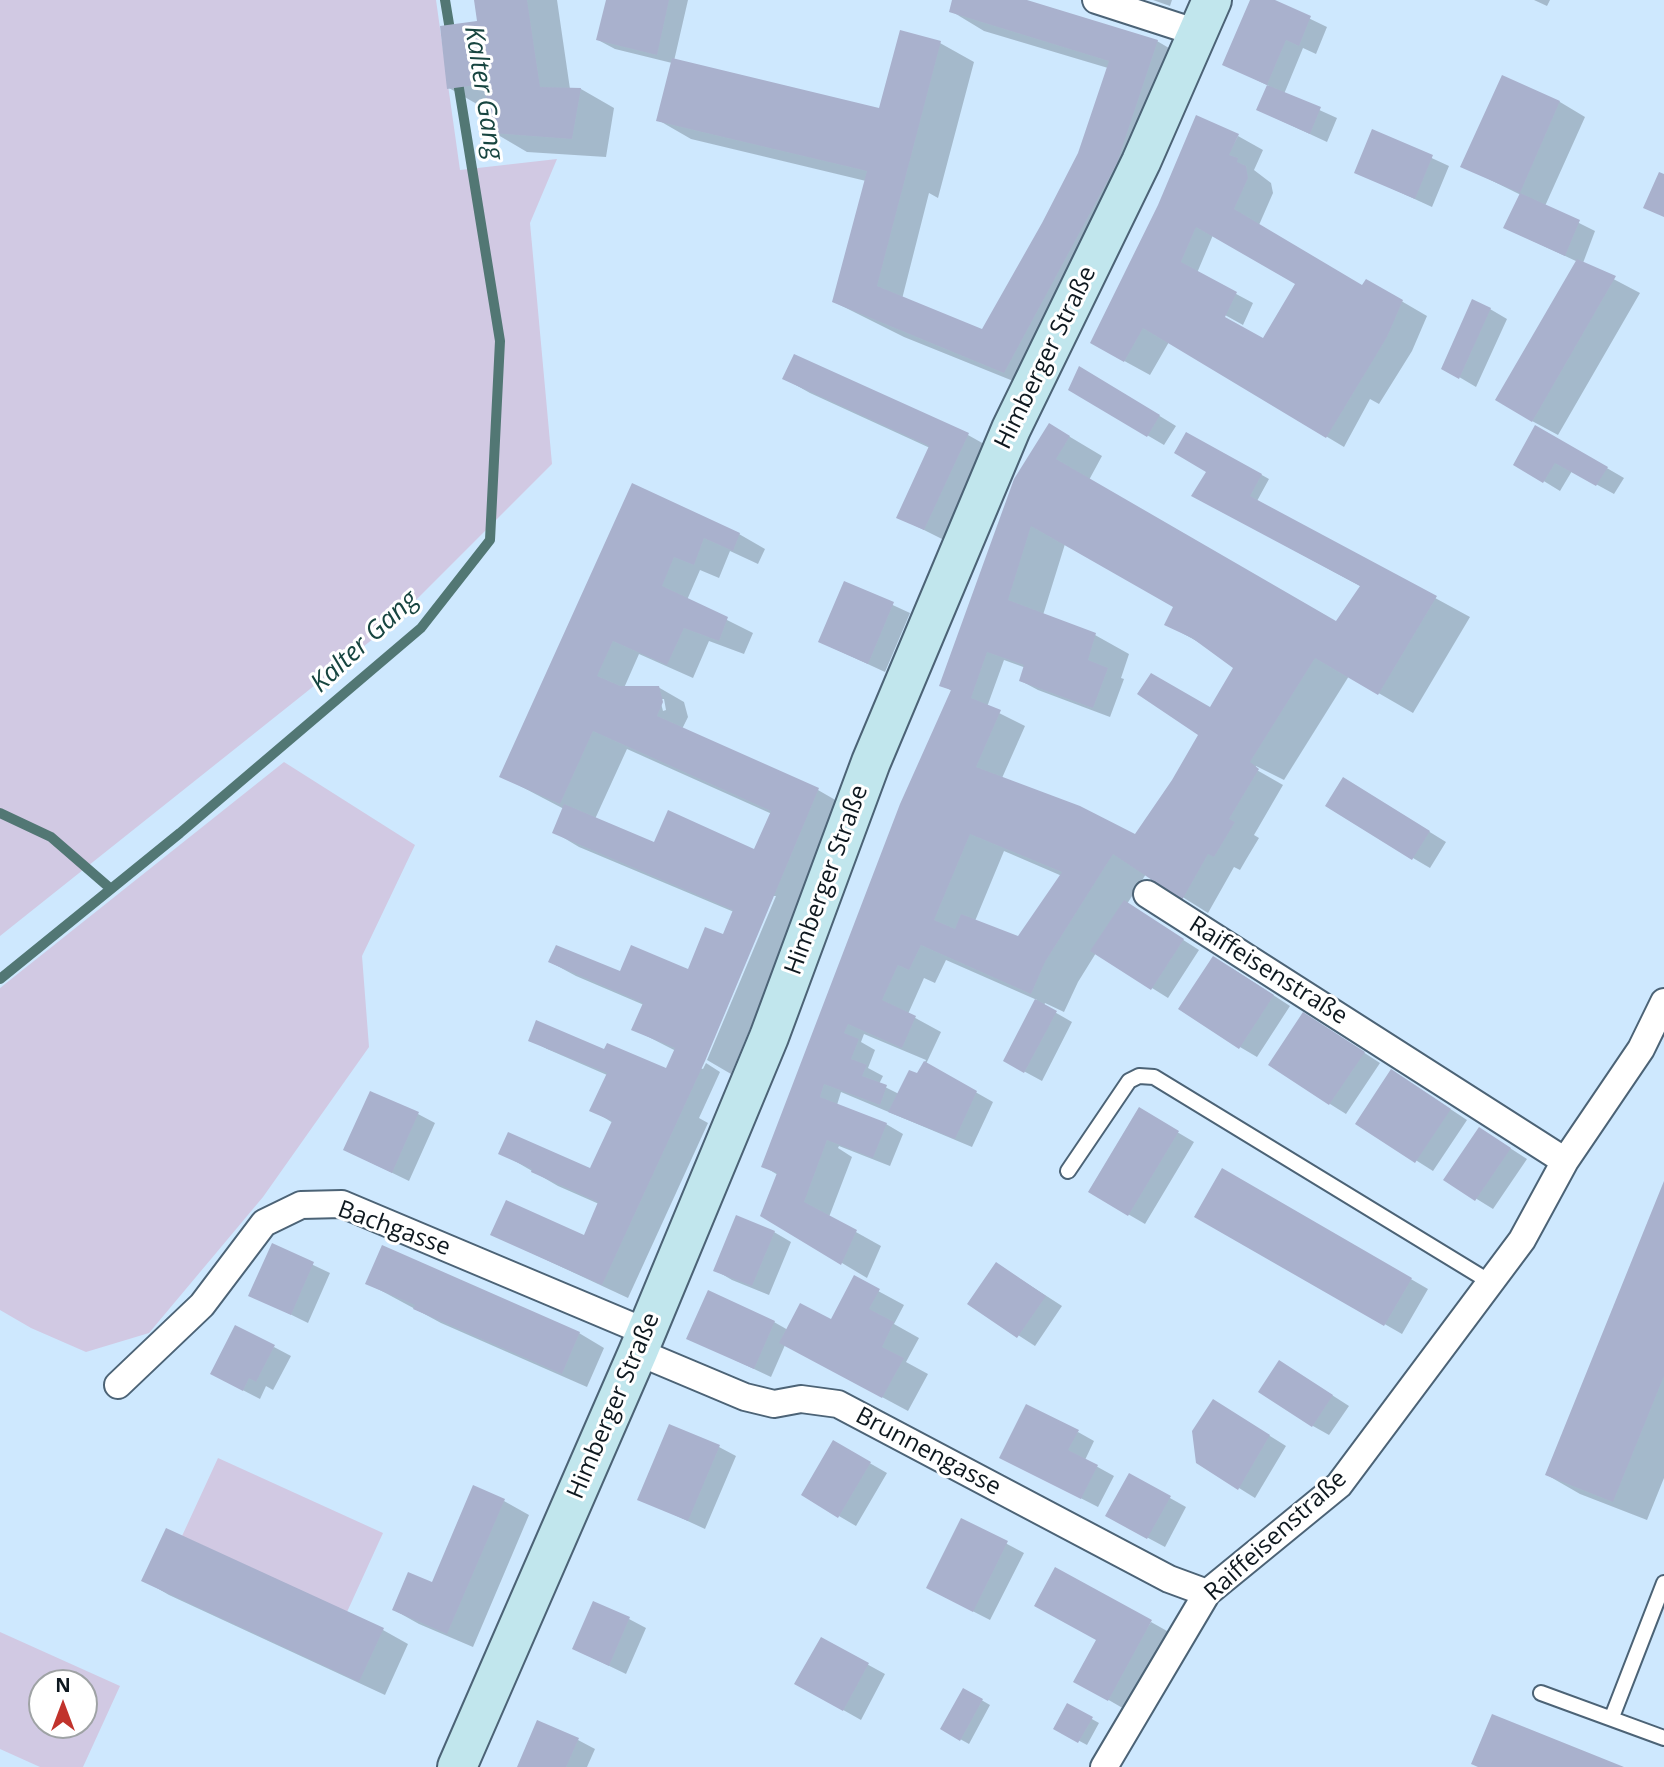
<!DOCTYPE html>
<html>
<head>
<meta charset="utf-8">
<style>
  body { margin:0 }
  #map { position:relative; width:1664px; height:1767px; overflow:hidden; background:#cee8fe; font-family:"Open Sans",sans-serif }
  canvas { display:block }
  .north { position:absolute; left:28px; top:1669px; width:70px; height:70px; box-sizing:border-box; background:#fff; border:2px solid #9fa3a5; border-radius:50%; rotate:0deg; font-size:19px; font-weight:700; line-height:28px; text-align:center; color:#0e181f }
  .north::after { content:''; display:block; margin:auto; width:24px; height:32px; background:#c1332c; clip-path:polygon(50% 0,100% 100%,50% 72%,0 100%) }
</style>
</head>
<body>
<div id="map">
<canvas width="1664" height="1767"></canvas>
<div class="north">N</div>
</div>
<script>
const c = document.querySelector('canvas').getContext('2d');
c.lineJoin = 'round';
function fill(path, color) { c.fillStyle = color; c.fill(path, 'evenodd'); }
function stroke(path, color, width, dash) { c.strokeStyle = color; c.lineWidth = width; c.lineCap = dash ? 'butt' : 'round'; c.setLineDash(dash || []); c.stroke(path); }
function write(font, color, halo, rows, align = 'center') {
  c.font = font + ' "Open Sans",sans-serif'; c.lineWidth = 6; c.setLineDash([]); c.textBaseline = 'middle'; c.strokeStyle = halo; c.fillStyle = color; for (const [text, x, y, turn = 0] of rows) {
    c.save(); c.translate(x, y); c.rotate((+turn || 0) * Math.PI / 180); c.textAlign = isNaN(turn) ? turn : align; if (halo) c.strokeText(text, 0, 0); c.fillText(text, 0, 0); c.restore();
  }
}
fill(new Path2D(`
  M0,0H436L460,170L557,159L530,223L552,464L393,623L0,936Z
  M284,762L415,845L362,956L369,1047L263,1197L149,1333L86,1352L31,1328L0,1310V988Z
  M218,1458L383,1533L347,1612L182,1536Z
  M0,1632L120,1686L83,1767H40L0,1749ZM42,1683H84V1725H42Z`), '#d1c9e3');
fill(new Path2D(`
  M476,0H557L570,89H581L614,108L606,157L527,152L493,132L489,106L482,107L449,88L479,23Z
  M607,0H688L674,61L881,110L940,43L974,62L938,198L929,193L902,299L982,331L1044,223L1080,154L1108,68L984,31L951,11L954,0H1021L1157,41L1191,61L1038,391L904,337L834,302L866,181L691,139L658,120L672,63L615,49L598,40Z
  M1153,0H1172L1170,6Z
  M1252,0H1271L1327,27L1316,54L1303,48L1284,94L1337,118L1327,142L1258,110L1269,86L1224,64Z
  M1534,0H1550L1547,6Z
  M1502,78L1560,102L1585,117L1545,206L1595,231L1583,263L1640,293L1558,435L1532,421L1578,262L1505,228L1521,195L1462,166Z
  M1373,131L1449,166L1432,207L1356,172Z
  M1238,136L1263,150L1254,170L1271,183L1273,193L1259,225L1363,287L1367,281L1427,316L1412,351L1379,404L1370,399L1344,447L1169,342L1150,375L1117,357ZM1213,235L1298,283L1263,340L1223,318L1225,315L1243,325L1253,303L1197,273Z
  M1490,309L1507,319L1476,387L1444,368Z
  M795,356L968,435L993,449L950,543L898,517L930,448L810,393L785,379Z
  M1096,377L1176,426L1164,445L1070,390Z
  M1050,425L1102,456L1089,480L1337,623L1362,587L1227,514L1244,465L1269,479L1257,501L1470,617L1413,713L1349,676L1284,780L1256,766L1255,769L1283,785L1254,835L1259,838L1247,858L1240,870L1234,867L1208,913L1146,874L1127,904L1199,950L1168,998L1096,953L1078,982L1064,1012L1045,1003L1044,1006L1072,1022L1042,1081L1005,1061L1037,1000L946,960L935,983L924,978L908,1014L941,1032L926,1064L993,1102L972,1147L841,1092L837,1105L886,1124L903,1134L890,1166L839,1146L838,1148L852,1157L829,1217L881,1246L867,1278L762,1215L778,1175L763,1166L952,691L942,685ZM1065,544L1176,607L1166,624L1200,643L1235,668L1174,781L1135,837L1002,778L1025,726L987,707L1004,660L1026,668L1021,681L1038,690L1110,717L1124,679L1121,678L1129,654L1095,635L1043,615ZM1004,851L1062,876L1019,938L975,921ZM864,1034L926,1060L918,1075L899,1094L879,1084L883,1076L868,1068L875,1050L861,1042Z
  M1536,427L1624,478L1614,494L1572,471L1560,491L1516,464Z
  M633,486L739,534L765,549L758,564L730,551L719,578L700,570L687,600L753,633L744,654L709,641L693,678L639,654L624,688L658,687L684,702L688,717L682,729L818,790L851,809L801,907L731,1074L707,1060L776,896H772L700,1068L703,1069L706,1063L720,1072L699,1118L708,1123L628,1298L493,1235L584,1237L599,1204L558,1186L501,1153L591,1170L613,1123L592,1110L607,1075L547,1049L530,1040L605,1051L667,1070L676,1051L633,1029L644,1005L576,976L550,962L621,973L689,971L724,937L734,912L579,847L554,832L564,809L501,776ZM660,699H664L666,710L663,711ZM627,749L772,814L755,851L655,844L595,819Z
  M845,583L910,613L885,672L820,642Z
  M1360,789L1446,842L1430,868L1413,858Z
  M1230,967L1290,1006L1257,1057L1240,1047Z
  M1320,1024L1380,1063L1346,1114L1330,1104Z
  M1408,1081L1467,1120L1433,1171L1357,1123Z
  M1140,1110L1194,1142L1145,1224L1090,1192Z
  M418,1114L435,1123L409,1181L345,1150Z
  M1496,1139L1527,1159L1493,1209L1446,1180Z
  M1223,1170L1428,1289L1402,1334L1196,1216Z
  M1664,1185V1478L1647,1520L1580,1494L1547,1475Z
  M774,1232L791,1242L769,1295L732,1280L715,1270Z
  M273,1246L330,1273L308,1323L251,1295Z
  M997,1264L1062,1306L1035,1346L970,1304Z
  M854,1278L904,1305L894,1324L919,1338L906,1362L928,1374L908,1411L785,1345L771,1377L688,1338L774,1322L788,1330L831,1321Z
  M367,1283L579,1333L604,1348L587,1387L441,1323Z
  M274,1347L291,1356L273,1390L266,1386L260,1399L229,1383Z
  M1296,1372L1349,1406L1329,1435L1313,1426Z
  M1230,1411L1286,1446L1255,1498L1239,1488Z
  M1078,1432L1094,1441L1085,1460L1114,1476L1098,1507L1018,1466Z
  M833,1442L887,1473L856,1526L803,1495Z
  M719,1447L736,1456L705,1529L640,1499Z
  M1129,1475L1186,1507L1165,1547L1124,1525Z
  M504,1501L529,1515L473,1647L419,1624L394,1610L433,1584Z
  M962,1520L1024,1553L990,1620L945,1597Z
  M143,1580L383,1630L408,1644L385,1695L169,1595Z
  M629,1619L646,1628L626,1674L574,1649Z
  M1151,1622L1176,1636L1133,1714L1100,1695Z
  M821,1639L885,1674L861,1720L797,1684Z
  M964,1690L990,1705L969,1744L942,1729Z
  M1067,1705L1099,1723L1087,1745L1055,1728Z
  M578,1740L595,1749L587,1767H519Z`), '#0003');
stroke(new Path2D(`
  M445,0L451,36
  M0,813L51,837L111,889
  M0,979L180,833L421,628L490,540L500,341L457,76`), '#527774', 10);
fill(new Path2D(`
  M474,0H527L540,87L581,88L572,139L492,133L484,84L447,89L440,26L477,21Z
  M606,0H669L657,55L596,40Z
  M952,0H1027L1158,40L1117,163L1004,373L832,302L867,171L656,121L672,58L879,108L900,30L941,41L877,286L982,329L1042,223L1078,153L1109,61L949,12Z
  M1250,0H1275L1311,16L1299,46L1286,40L1267,85L1321,107L1310,134L1256,110L1267,85L1222,65Z
  M1502,75L1560,101L1520,193L1580,220L1565,256L1503,228L1520,193L1460,167Z
  M1196,115L1239,134L1229,155L1238,158L1237,162L1246,166L1248,178L1234,209L1362,285L1366,279L1403,300L1387,337L1326,438L1143,328L1124,362L1090,343L1158,205ZM1196,227L1295,284L1263,338L1225,317L1237,292L1181,262Z
  M1372,129L1433,155L1415,199L1354,173Z
  M1659,172L1664,174V217L1643,208Z
  M1577,259L1616,276L1532,422L1495,400Z
  M1472,299L1491,308L1459,379L1441,369Z
  M794,354L969,433L924,530L896,518L929,446L782,379Z
  M1079,366L1160,415L1147,437L1068,390Z
  M1049,423L1070,436L1056,459L1336,621L1360,586L1191,496L1206,472L1174,453L1186,432L1262,474L1250,496L1437,596L1378,695L1315,658L1250,762L1259,769L1229,819L1235,822L1214,857L1208,854L1182,900L1113,854L1045,962L1031,994L921,945L909,970L898,965L882,1000L916,1016L902,1048L848,1024L844,1033L859,1039L851,1059L867,1065L862,1076L887,1085L880,1105L824,1084L820,1097L887,1123L873,1158L827,1140L804,1202L857,1230L841,1265L760,1216L777,1173L761,1167L900,804L951,690L939,686L1014,479ZM1031,526L1173,607L1164,625L1192,638L1233,668L1210,707L1151,673L1137,694L1198,735L1172,780L1135,834L1080,806L976,767L1001,710L971,698L987,652L1024,665L1019,681L1093,708L1108,668L1088,660L1096,633L1008,600ZM970,834L1062,872L1018,936L961,914L955,929L934,920Z
  M1535,425L1608,467L1596,486L1555,463L1543,483L1513,465Z
  M632,483L740,533L733,551L704,538L694,565L674,557L662,586L728,617L719,641L684,628L667,665L613,641L597,676L620,686H659L663,702L657,716L819,788L705,1061L602,1285L490,1235L506,1200L584,1235L598,1202L531,1172L532,1169L498,1154L508,1132L590,1168L612,1121L589,1111L607,1073L528,1041L536,1020L604,1049L607,1043L666,1068L675,1048L631,1030L643,1003L548,962L556,945L620,971L631,945L688,969L705,927L723,934L733,910L552,833L564,804L654,842L668,810L754,849L771,811L593,731L560,804L499,777Z
  M844,581L894,602L868,664L818,642Z
  M1343,777L1430,831L1412,860L1325,806Z
  M1124,900L1184,939L1151,990L1090,951Z
  M1213,956L1274,995L1239,1049L1178,1009Z
  M1035,999L1057,1011L1024,1073L1003,1061Z
  M1303,1012L1365,1052L1329,1105L1268,1065Z
  M924,1061L977,1091L955,1139L888,1112L909,1070L917,1073Z
  M1391,1069L1451,1109L1415,1163L1355,1124Z
  M370,1091L419,1112L392,1173L343,1150Z
  M1139,1107L1179,1131L1128,1216L1088,1192Z
  M1479,1127L1511,1148L1475,1201L1443,1180Z
  M1222,1168L1412,1278L1384,1326L1194,1217Z
  M1664,1181V1376L1613,1502L1545,1475Z
  M736,1215L775,1231L752,1286L713,1271Z
  M272,1243L314,1262L291,1315L248,1296Z
  M382,1245L580,1332L562,1374L413,1309L415,1305L365,1284Z
  M996,1262L1046,1296L1017,1338L967,1304Z
  M854,1275L880,1289L869,1309L894,1322L882,1347L904,1358L882,1398L779,1343L800,1303L831,1319Z
  M708,1290L775,1321L754,1369L686,1339Z
  M235,1325L275,1345L256,1382L249,1378L243,1391L210,1374Z
  M1279,1360L1333,1395L1312,1427L1258,1392Z
  M1213,1399L1270,1435L1238,1490L1196,1463L1192,1431Z
  M1026,1404L1079,1430L1068,1450L1098,1465L1081,1499L999,1458Z
  M669,1424L720,1445L688,1521L637,1500Z
  M833,1440L871,1462L838,1518L801,1495Z
  M1129,1473L1171,1496L1147,1539L1105,1516Z
  M473,1485L505,1499L447,1634L392,1610L408,1572L432,1582Z
  M961,1518L1008,1541L973,1612L926,1588Z
  M166,1528L384,1628L359,1682L141,1581Z
  M1055,1567L1152,1620L1108,1701L1073,1682L1096,1640L1034,1606Z
  M593,1601L630,1617L609,1666L572,1649Z
  M821,1637L869,1663L843,1711L794,1684Z
  M963,1688L983,1699L960,1741L940,1729Z
  M1067,1703L1093,1717L1078,1743L1053,1729Z
  M1492,1714L1624,1767H1478L1471,1764Z
  M537,1720L579,1738L566,1767H517Z`), '#a9b1cd');
const lane = new Path2D(`
  M1068,1171L1129,1081L1139,1076L1154,1077L1490,1282
  M1541,1693L1664,1738
  M1612,1717L1664,1583`);
const street = new Path2D(`
  M1096,0L1198,33
  M1147,894L1565,1161
  M638,1352L745,1397L774,1404L801,1399L838,1404L1169,1579L1207,1593
  M118,1385L202,1305L264,1223L301,1205L342,1204L646,1332
  M1104,1767L1207,1593L1339,1485L1522,1240L1565,1161L1641,1049L1664,1002`);
const secondary = new Path2D(`
  M457,1767L638,1352L769,1037L871,762L1011,429L1141,162L1212,0`);
stroke(lane, '#4c6376', 18);
stroke(street, '#4c6376', 30);
stroke(secondary, '#4c6376', 42);
stroke(lane, '#fff', 14);
stroke(street, '#fff', 26);
stroke(secondary, '#c1e6ed', 38);
write('24px', '#0e181f', '#fff', [
  ["Himberger Straße",1046,358,-64],
  ["Himberger Straße",827,880,-70],
  ["Raiffeisenstraße",1268,971,32],
  ["Bachgasse",394,1229,20],
  ["Himberger Straße",614,1406,-67],
  ["Brunnengasse",928,1452,28],
  ["Raiffeisenstraße",1276,1536,-42]
]);
write('italic 26px', '#174540', '#fff', [
  ["Kalter Gang",483,93,81],
  ["Kalter Gang",365,642,-43]
]);
</script>
</body>
</html>
